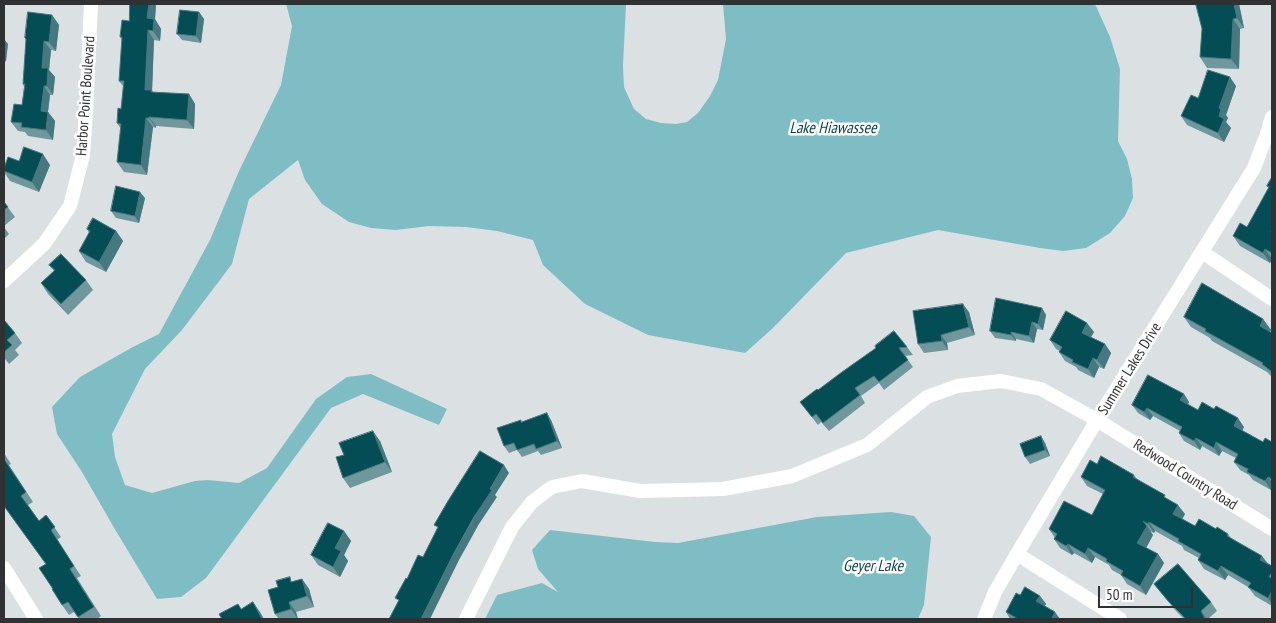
<!DOCTYPE html>
<html>
<head>
<meta charset="utf-8">
<style>
  body { margin:0 }
  #map { position:relative; width:1276px; height:623px; overflow:hidden; background:#dbe1e2; font-family:"PT Sans Narrow",sans-serif }
  canvas { display:block }
  .frame { position:absolute; inset:0; border:5px solid #2f3132; pointer-events:none }
  .scale { position:absolute; left:1098px; top:586px; width:95px; height:22px; box-sizing:border-box; border:2px solid #2f3132; border-top:0; padding-left:6px; font-size:15px; line-height:18px; white-space:nowrap; color:#2f3132; -webkit-text-stroke:4px #fff; paint-order:stroke }
</style>
</head>
<body>
<div id="map">
<canvas width="1276" height="623"></canvas>
<div class="frame"></div>
<div class="scale">50 m</div>
</div>
<script>
const c = document.querySelector('canvas').getContext('2d');
c.lineJoin = 'round';
function fill(path, color) { c.fillStyle = color; c.fill(path, 'evenodd'); }
function stroke(path, color, width, dash) { c.strokeStyle = color; c.lineWidth = width; c.lineCap = dash ? 'butt' : 'round'; c.setLineDash(dash || []); c.stroke(path); }
function write(font, color, halo, rows, align = 'center') {
  c.font = font + ' "PT Sans Narrow",sans-serif'; c.lineWidth = 5; c.setLineDash([]); c.textBaseline = 'middle'; c.strokeStyle = halo; c.fillStyle = color; for (const [text, x, y, turn = 0] of rows) {
    c.save(); c.translate(x, y); c.rotate((+turn || 0) * Math.PI / 180); c.textAlign = isNaN(turn) ? turn : align; if (halo) c.strokeText(text, 0, 0); c.fillText(text, 0, 0); c.restore();
  }
}
fill(new Path2D(`
  M286,4H626L623,66L624,87L634,109L646,119L661,123L676,124L687,122L698,113L710,96L718,80L726,39L723,4H1095L1110,37L1120,69L1118,141L1127,159L1132,179L1133,198L1125,216L1110,233L1086,248L1063,251L1040,248L938,230L846,253L773,328L745,353L648,335L585,304L543,265L533,240L497,231L466,227L429,226L396,230L371,228L349,222L322,204L305,180L298,160L249,199L232,264L182,330L145,369L112,434L115,457L125,485L152,493L195,481L208,480L239,483L267,468L316,399L347,377L371,374L447,409L439,425L363,394L331,408L206,578L181,597L157,599L113,526L82,472L57,434L52,407L80,377L131,348L159,334L210,240L239,171L281,85L292,26Z
  M891,512L914,516L931,537L924,605L918,619H485L497,595L542,583L558,592L538,569L532,550L550,530L655,542L678,543L817,517Z`), '#7fbdc5');
stroke(new Path2D(`
  M1202,252L1272,299
  M4,281L44,244L70,206L83,155L86,113L91,4
  M1017,554L1120,619
  M4,568L36,619
  M466,619L512,527L532,502L552,487L582,481L640,491L723,489L792,476L867,445L927,397L957,386L1001,381L1041,389L1097,420L1272,529
  M984,619L995,592L1017,554L1097,420L1254,168L1268,131L1272,117`), '#fff', 14);
fill(new Path2D(`
  M130,4H156L155,19L161,29L160,41L154,40L152,91L153,92L189,94L195,104L194,129L156,126V128L153,127L147,175L124,172L117,162L121,129L117,123L121,109L123,86L119,81L122,39L120,37L129,21Z
  M1196,4H1239L1244,28L1240,29L1239,69L1207,68L1200,57L1202,29Z
  M199,12L204,19L201,43L182,40L177,34Z
  M52,15L59,25L56,51L51,50L49,70L55,77L53,95H50L48,112L55,121L53,140L28,136L25,132L18,131L11,122L22,105L24,87L23,84L26,40L25,38Z
  M1236,86L1226,115L1228,118L1226,122L1231,128L1224,142L1187,125L1181,116L1198,98Z
  M19,161L50,165L39,192L10,181L4,172V168Z
  M1272,177V259L1270,263L1240,246L1233,236L1247,227L1269,188L1267,186Z
  M145,198L139,223L116,218L111,211Z
  M4,202L15,217L4,226Z
  M4,227L9,234L4,239Z
  M87,229L116,231L123,241L106,272L86,262L79,251L89,233Z
  M49,265L86,280L93,290L68,315L48,294L41,283L54,271Z
  M1042,308L1046,315L1043,330L1037,329L1034,343L1016,339V341L995,338L990,331Z
  M969,312L975,335L947,343L948,350L924,353L918,344Z
  M1184,317L1263,319L1271,330L1270,331L1272,333V377L1267,372L1212,341L1210,338L1191,327Z
  M4,320L15,333L22,343L15,350L19,355L9,364L5,359L4,360Z
  M1094,332L1091,337L1105,344L1111,353L1104,369L1099,367L1094,378L1078,370L1076,367L1065,361L1059,352L1060,351L1056,349L1050,340Z
  M907,347L913,355L905,356L913,367L884,390L879,383L861,396L865,403L829,431L821,422L818,425L800,402L818,390L876,348Z
  M1184,394L1189,402L1188,404L1198,410L1244,427L1242,431L1263,442H1272V488L1271,490L1253,480L1249,475L1240,470L1234,462L1236,458L1222,451L1219,456L1202,446L1200,450L1184,441L1179,433L1180,431L1153,416L1150,420L1138,413L1132,405Z
  M551,420L562,448L541,455L538,451L522,457L517,450L509,453L504,446L522,422Z
  M1041,436L1045,443L1050,456L1030,464L1025,457Z
  M380,441L392,472L350,488L343,478Z
  M4,453L11,464L9,465L33,502L28,505L39,521L46,515L61,537L57,540L81,576L77,578L101,616L97,619H79L74,612L69,615L62,605L53,589L46,564L4,506Z
  M1097,464L1134,475L1137,479L1167,499L1185,514L1182,519L1195,526L1216,529L1228,534L1231,538L1272,566V606L1255,596L1248,587L1228,575L1225,580L1204,569L1198,560L1199,558L1184,550L1182,546L1155,531L1154,533L1150,531L1153,535L1146,548L1158,554L1164,563L1146,595L1127,584L1121,575L1112,570L1109,565L1095,557L1092,563L1074,553L1072,555L1060,548L1054,539L1055,538L1049,529L1092,515L1103,494L1087,486L1081,477Z
  M344,531L351,541L344,555L348,561L340,577L318,565L311,555Z
  M302,579L309,589L314,607L296,612L298,619H279L275,614L293,582Z
  M1154,584L1211,602L1217,611L1208,619H1184L1175,610Z
  M1020,595L1040,596L1046,604L1045,606L1060,619H1010L1006,612Z`), '#70979c');
fill(new Path2D(`
  M149,4H156L155,19L161,29L160,41L153,31L147,18Z
  M1234,4H1239L1244,28L1237,18Z
  M199,12L204,19L201,43L196,36Z
  M52,15L59,25L56,51L49,42Z
  M1233,19L1240,29L1239,69L1231,59Z
  M148,30L154,40L152,91L158,100L145,90Z
  M4,39L8,44L6,62L4,59Z
  M44,41L51,50L49,70L55,77L53,95L47,86L42,68Z
  M1230,77L1236,86L1226,115L1228,118L1226,122L1231,128L1224,142L1218,133L1219,108Z
  M44,86L50,95L47,120L41,111Z
  M189,94L195,104L194,129L187,120Z
  M48,112L55,121L53,140L46,130Z
  M149,117L156,126V128L149,118Z
  M146,118L153,127L147,175L141,165Z
  M43,154L50,165L39,192L32,182Z
  M140,192L145,198L139,223L135,216Z
  M116,231L123,241L106,272L99,262Z
  M1265,249L1272,259L1270,263L1263,253Z
  M963,304L969,312L975,335L969,327Z
  M1042,308L1046,315L1043,330L1038,324Z
  M1263,319L1271,330L1267,336L1260,326Z
  M1032,322L1037,329L1034,343L1029,336Z
  M1087,323L1094,332L1088,342L1082,333Z
  M1011,332L1016,339V341L1011,335Z
  M941,335L947,343L948,350L942,341Z
  M1105,344L1111,353L1104,369L1097,360Z
  M1093,358L1099,367L1094,378L1088,369Z
  M1184,394L1189,402L1186,408L1180,400Z
  M1147,408L1153,416L1150,420L1144,412Z
  M547,413L551,420L562,448L557,441Z
  M1238,418L1244,427L1240,435L1234,426Z
  M373,431L380,441L392,472L385,462Z
  M1041,436L1045,443L1050,456L1045,450Z
  M1196,438L1202,446L1200,450L1194,441Z
  M1216,442L1222,451L1219,456L1214,448Z
  M504,465L509,473L495,495L497,497L479,524L459,560L430,619H421L454,553L490,489Z
  M1268,477L1272,483V488L1271,490L1265,481Z
  M1178,505L1185,514L1180,523L1173,514Z
  M1149,522L1155,531L1154,533L1148,524Z
  M1147,526L1153,535L1144,552L1137,543Z
  M344,531L351,541L344,555L348,561L340,577L333,567L335,548Z
  M1068,544L1074,553L1072,555L1066,546Z
  M1088,548L1095,557L1092,563L1085,554Z
  M1158,554L1164,563L1146,595L1140,586Z
  M1262,556L1269,565L1260,560Z
  M1221,566L1228,575L1225,580L1218,571Z
  M302,579L309,589L314,607L307,596Z
  M1272,591V604L1268,598Z
  M1040,596L1046,604L1042,610L1036,601Z
  M253,602L260,612L264,619H262Z
  M289,602L296,612L298,619L291,609Z
  M1201,611L1207,619H1205Z
  M1055,612L1060,619H1054L1052,618Z`), '#45797f');
const building = new Path2D(`
  M130,4H149L147,18L154,19L153,31L148,30L145,90H152L151,92L189,94L187,120L149,117V118H146L141,165L117,162L121,124L117,123L118,108L121,109L124,81H119L122,37H120L122,20L129,21Z
  M1196,4H1234L1237,18L1233,19L1231,59L1200,57L1202,29Z
  M180,10L199,12L196,36L177,34Z
  M28,12L52,15L49,42L44,41L42,68H48L47,86H44L41,111L48,112L46,130L21,127L22,123L11,122L14,104L22,105L25,84H23L26,39L25,38Z
  M1208,70L1230,77L1219,108L1221,109L1219,116L1224,119L1218,133L1181,116L1191,95L1198,98Z
  M24,147L43,154L32,182L4,171V168L8,157L19,161Z
  M1272,177V229L1271,232L1272,233V253L1265,249L1263,253L1233,236L1240,223L1247,227L1269,187L1267,186Z
  M116,186L140,192L135,216L111,211Z
  M4,202L8,207L4,210Z
  M93,218L116,231L99,262L79,251L90,231L87,229Z
  M61,254L86,280L61,304L41,283L55,270L49,265Z
  M1202,283L1263,319L1260,326L1272,333V372L1262,364L1263,363L1205,331L1206,329L1184,317Z
  M996,298L1042,308L1038,324L1032,322L1029,336L1011,332V335L990,331Z
  M963,304L969,327L941,335L942,341L918,344L913,311Z
  M1066,311L1087,323L1082,333L1105,344L1097,360L1093,358L1088,369L1072,362L1073,360L1059,352L1062,347L1050,340Z
  M4,320L15,333L7,340L12,345L4,352Z
  M894,331L907,347L899,348L908,360L879,382L874,376L855,388L860,395L823,423L816,414L812,417L800,402L817,389L818,390L842,372L876,348L875,346Z
  M1148,375L1184,394L1180,400L1198,410L1202,402L1214,409L1216,406L1238,418L1234,426L1263,442L1265,438L1272,442V479L1268,477L1265,481L1247,472L1248,469L1234,462L1238,454L1216,442L1214,448L1196,438L1194,441L1179,433L1182,427L1147,408L1144,412L1132,405Z
  M547,413L557,441L536,449L534,444L517,450L514,443L504,446L497,428L521,420V422Z
  M373,431L385,462L343,478L336,457L344,455L339,443Z
  M1041,436L1045,450L1025,457L1020,444Z
  M480,451L504,465L490,489L492,490L474,517L454,553L421,619H389L399,600L395,598L406,578L407,579L418,555L423,557L438,527L434,525L448,501Z
  M1101,456L1134,475L1133,477L1165,495L1164,497L1178,505L1173,514L1195,526L1199,519L1216,529L1217,527L1228,534L1227,536L1262,556L1260,560L1272,566V572L1269,577L1272,578V591L1268,598L1248,587L1251,583L1221,566L1218,571L1198,560L1201,554L1178,541L1179,539L1149,522L1148,524L1143,521L1147,526L1137,543L1158,554L1140,586L1121,575L1123,571L1106,561L1107,559L1088,548L1085,554L1068,544L1066,546L1054,539L1057,534L1049,529L1064,501L1092,515L1105,490L1081,477L1090,460L1097,464Z
  M4,459L26,492L21,496L39,521L46,515L55,527L51,530L74,566L70,569L94,607L78,617L68,602L62,605L52,589H53L39,568L46,564L4,506Z
  M328,523L344,531L335,548L341,551L333,567L311,555Z
  M1178,564L1211,602L1201,611L1205,619H1186L1169,602L1154,584Z
  M290,577L291,582L302,579L307,596L289,602L291,609L275,614L268,590L278,587L276,581Z
  M1025,587L1040,596L1036,601L1055,612L1052,618L1055,619H1018L1006,612L1016,593L1020,595Z
  M253,602L262,619H222L219,614L238,604L241,609Z`);
fill(building, '#054d55');
stroke(building, '#45797f', 1);
write('15px', '#2f3132', '#fff', [
  ["Harbor Point Boulevard",86,96,-86],
  ["Summer Lakes Drive",1130,369,-58],
  ["Redwood Country Road",1185,475,32]
]);
write('italic 16px', '#0c454c', '#fff', [
  ["Lake Hiawassee",833,128],
  ["Geyer Lake",873,566]
]);
</script>
</body>
</html>
